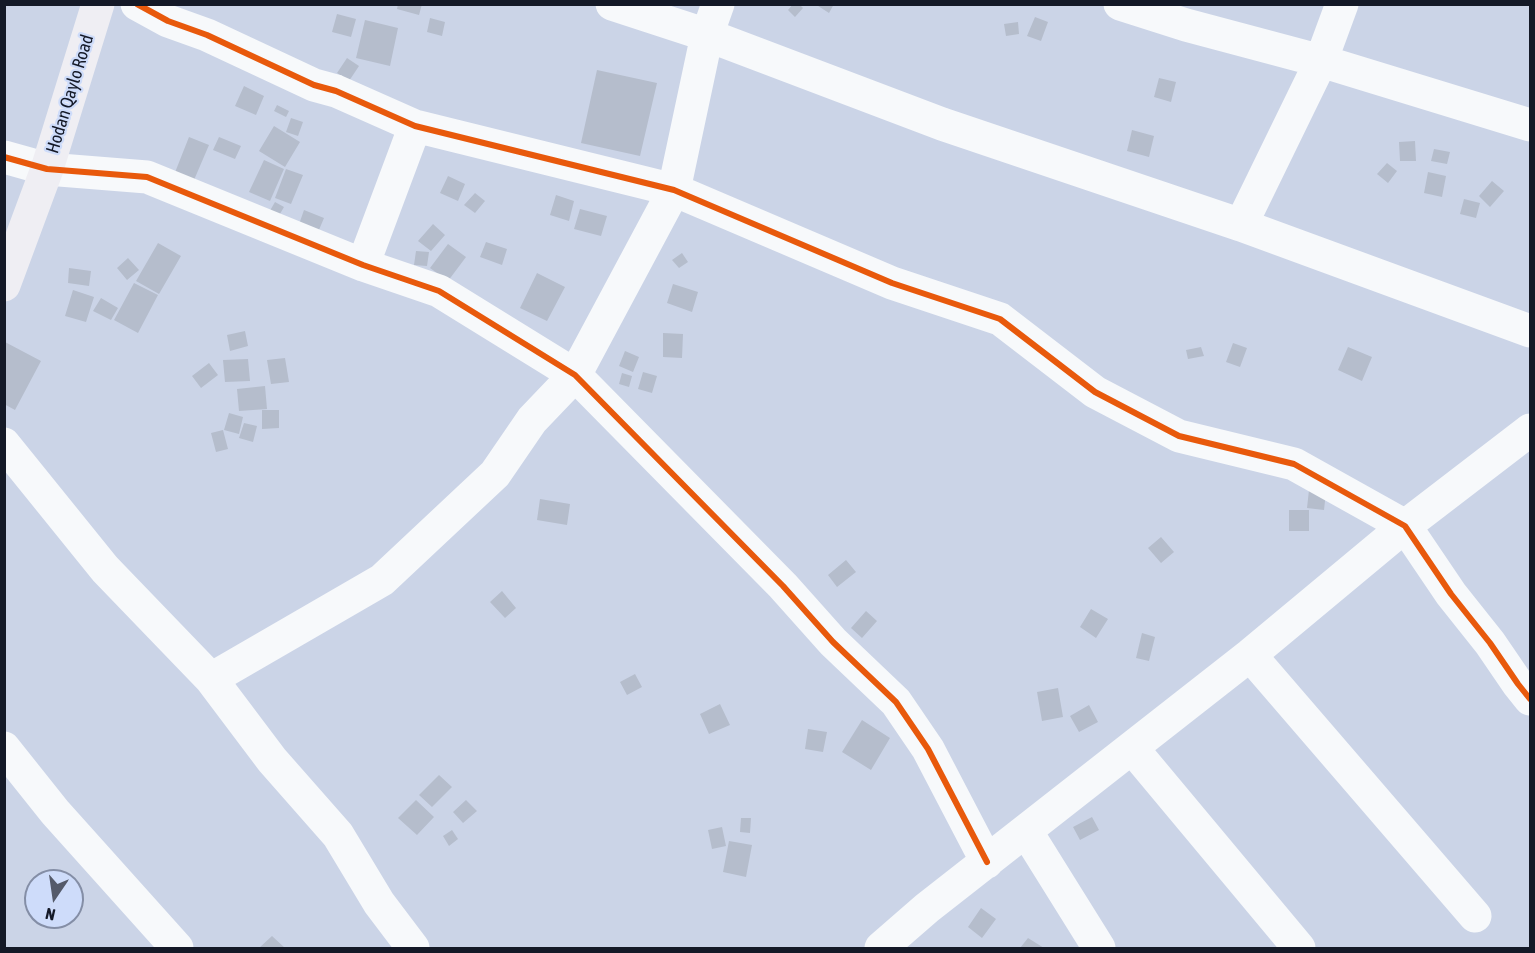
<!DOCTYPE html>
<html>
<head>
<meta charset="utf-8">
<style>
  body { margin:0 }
  #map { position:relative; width:1535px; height:953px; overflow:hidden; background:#cbd4e7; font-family:"Asap Condensed",sans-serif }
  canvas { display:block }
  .frame { position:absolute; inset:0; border:6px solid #141927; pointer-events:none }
  .north { position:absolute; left:24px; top:869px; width:60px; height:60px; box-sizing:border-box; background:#cedcfa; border:2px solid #848ea6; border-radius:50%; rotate:193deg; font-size:16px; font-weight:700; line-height:24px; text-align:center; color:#141927 }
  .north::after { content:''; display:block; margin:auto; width:21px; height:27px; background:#545a6a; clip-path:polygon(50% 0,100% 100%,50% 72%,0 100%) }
</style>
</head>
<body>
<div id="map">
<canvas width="1535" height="953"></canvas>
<div class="frame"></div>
<div class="north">N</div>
</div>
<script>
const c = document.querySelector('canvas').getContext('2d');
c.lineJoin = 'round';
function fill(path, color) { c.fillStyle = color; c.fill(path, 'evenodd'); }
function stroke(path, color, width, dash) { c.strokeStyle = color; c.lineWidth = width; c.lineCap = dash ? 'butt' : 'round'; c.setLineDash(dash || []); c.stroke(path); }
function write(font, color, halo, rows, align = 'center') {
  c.font = font + ' "Asap Condensed",sans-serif'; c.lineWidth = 4.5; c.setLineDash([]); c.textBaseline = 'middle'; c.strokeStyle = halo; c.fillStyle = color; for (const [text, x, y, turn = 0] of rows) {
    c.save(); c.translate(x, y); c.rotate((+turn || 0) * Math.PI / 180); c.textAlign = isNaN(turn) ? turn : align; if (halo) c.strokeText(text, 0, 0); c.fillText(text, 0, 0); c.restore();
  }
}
fill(new Path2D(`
  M398,4H422L419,15L397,9Z
  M793,4H799L803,8L795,17L788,10Z
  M815,4H834L829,13Z
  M337,14L356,19L351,37L332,32Z
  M1035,17L1048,22L1041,41L1027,36Z
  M430,18L445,22L442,36L427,32Z
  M365,20L398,28L390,66L356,58Z
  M1018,22L1019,34L1006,36L1004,24Z
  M347,58L359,66L349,81L337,73Z
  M597,70L657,83L640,156L581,143Z
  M1159,78L1176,82L1171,102L1154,97Z
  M244,86L264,96L256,115L235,106Z
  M277,105L289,111L286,117L274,111Z
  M291,118L303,122L298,136L286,132Z
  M274,126L300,142L285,167L259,151Z
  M1132,130L1154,136L1149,157L1127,151Z
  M189,137L209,145L191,187L172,180Z
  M219,137L241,146L235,159L213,150Z
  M1415,141L1416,161H1400L1399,142Z
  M1434,149L1450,152L1447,164L1431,161Z
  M264,160L284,169L270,201L249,192Z
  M1387,163L1397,171L1388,183L1377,174Z
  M286,169L303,175L291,204L275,198Z
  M1428,172L1446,176L1442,197L1424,193Z
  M448,176L465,184L458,201L440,193Z
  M1492,181L1504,191L1490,207L1479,196Z
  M475,193L485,201L475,213L464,205Z
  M556,195L574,201L569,221L550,215Z
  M1464,199L1480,203L1476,218L1460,214Z
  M275,202L284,207L277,219L268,214Z
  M580,209L607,216L601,236L574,229Z
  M304,210L324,218L316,237L297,230Z
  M433,224L445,235L431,251L418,241Z
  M486,242L507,249L502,265L480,257Z
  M158,243L181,256L159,294L136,281Z
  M448,244L466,257L448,281L430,268Z
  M416,251L429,252L427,266L414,265Z
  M682,253L688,262L679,268L672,260Z
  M128,258L139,270L127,280L117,268Z
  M69,268L91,271L89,286L68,283Z
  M537,273L565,287L547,321L520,308Z
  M134,283L158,295L138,333L114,320Z
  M673,284L698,292L692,312L667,303Z
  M73,290L94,297L86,322L65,316Z
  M101,298L118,308L111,320L93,311Z
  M245,331L248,346L230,351L227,335Z
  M663,333L683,334L682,358L663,357Z
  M5,342L41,361L15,410L4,404Z
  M1233,343L1247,348L1240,367L1226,362Z
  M1201,347L1204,356L1188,359L1186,350Z
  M1348,347L1372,357L1362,381L1338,370Z
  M625,351L639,357L633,372L619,366Z
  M285,358L289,382L271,384L267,360Z
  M248,359L250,381L225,382L223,360Z
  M209,363L218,375L201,388L192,376Z
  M643,372L657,376L652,393L638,389Z
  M622,373L632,376L629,387L619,384Z
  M265,386L267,409L239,411L237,389Z
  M262,410H279V428L262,429Z
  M229,413L243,417L239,434L224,430Z
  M244,423L257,426L253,442L239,438Z
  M223,430L228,449L216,452L211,433Z
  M1309,490L1326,492L1324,510L1307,508Z
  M540,499L570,504L567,525L537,520Z
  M1289,510H1309V531H1289Z
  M1161,537L1174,552L1161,563L1148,548Z
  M846,560L856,572L837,587L828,575Z
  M502,591L516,608L505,618L490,602Z
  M1091,609L1108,619L1096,638L1080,627Z
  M866,611L877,621L862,638L851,628Z
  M1142,633L1155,637L1149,661L1136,658Z
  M635,674L642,687L627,695L620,682Z
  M1058,688L1063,717L1042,721L1037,692Z
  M720,704L730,725L709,734L700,714Z
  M1089,705L1098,722L1079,732L1070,716Z
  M862,720L890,738L871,770L842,752Z
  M808,729L827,732L823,752L805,749Z
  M439,775L452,787L432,807L419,795Z
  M416,800L434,817L417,835L398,818Z
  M466,800L477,811L463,823L453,812Z
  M1092,817L1099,830L1080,840L1073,827Z
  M741,818H751L750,833L740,832Z
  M722,827L726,846L712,849L708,830Z
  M452,830L458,839L449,846L443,836Z
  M729,841L752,845L746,877L723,872Z
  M981,908L996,919L982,938L968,927Z
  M272,936L285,948H259Z
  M1028,938L1044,948H1020Z`), '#b5bdcc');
stroke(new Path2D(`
  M137,4L168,21L207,35L314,85L336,91L415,126L674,190L892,283L1000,319L1095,392L1179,436L1294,464L1405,526L1451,594L1490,643L1518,684L1530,699
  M612,4L707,35L942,124L1241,225L1530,331
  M1120,4L1186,25L1321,61L1530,125
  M4,157L47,169L147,177L363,265L439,291L575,375L783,586L833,642L896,702L928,749L987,862
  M1241,225L1321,61L1342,4
  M363,265L415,126
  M4,444L105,569L211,679L272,760L338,835L379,903L413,948
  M1250,655L1475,916
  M211,679L382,580L495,474L532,420L575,375L674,190L707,35L718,4
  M4,748L55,812L177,948
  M1132,748L1299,948
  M1026,831L1099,948
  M881,948L927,908L1250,655L1405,526L1530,430`), '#f7f9fb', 33);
stroke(new Path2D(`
  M4,285L47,169L98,4`), '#efeef3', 33);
stroke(new Path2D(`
  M137,4L168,21L207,35L314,85L336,91L415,126L674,190L892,283L1000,319L1095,392L1179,436L1294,464L1405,526L1451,594L1490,643L1518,684L1530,699
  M4,157L47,169L147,177L363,265L439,291L575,375L783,586L833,642L896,702L928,749L987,862`), '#e8590c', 6);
write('18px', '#141927', '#cedcfa', [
  ["Hodan Qaylo Road",70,94,-73]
]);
</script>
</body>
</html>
